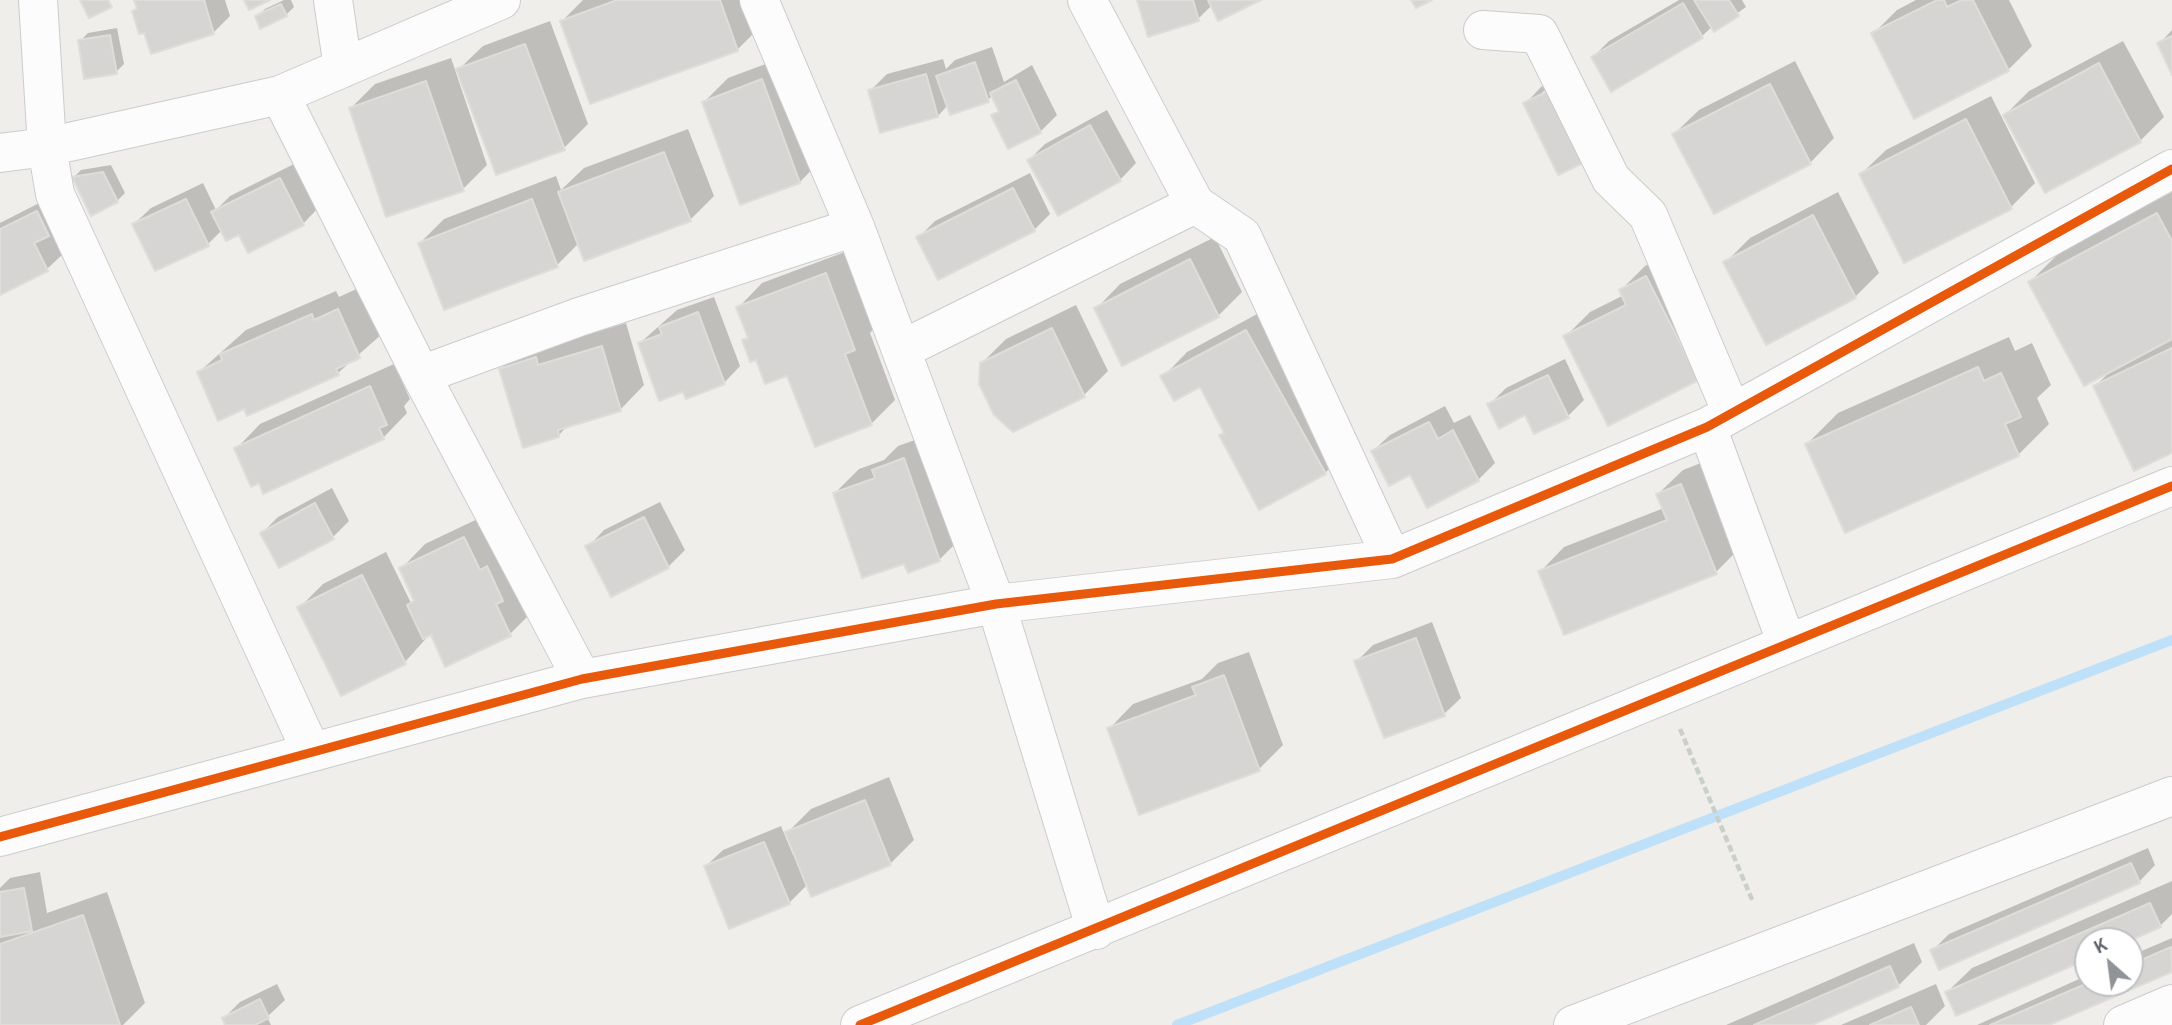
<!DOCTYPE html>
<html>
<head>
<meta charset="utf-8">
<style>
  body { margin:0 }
  #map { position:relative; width:2172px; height:1025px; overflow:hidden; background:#efeeea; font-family:"Archivo Narrow",sans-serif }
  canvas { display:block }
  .north { position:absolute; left:2074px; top:927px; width:70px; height:70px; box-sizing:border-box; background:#fff; border:2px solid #bfc1c3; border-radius:50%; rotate:332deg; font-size:19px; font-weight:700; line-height:28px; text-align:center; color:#5f6368 }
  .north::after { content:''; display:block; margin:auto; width:24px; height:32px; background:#919496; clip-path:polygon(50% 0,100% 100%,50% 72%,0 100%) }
</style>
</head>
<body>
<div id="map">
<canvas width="2172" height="1025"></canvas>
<div class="north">K</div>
</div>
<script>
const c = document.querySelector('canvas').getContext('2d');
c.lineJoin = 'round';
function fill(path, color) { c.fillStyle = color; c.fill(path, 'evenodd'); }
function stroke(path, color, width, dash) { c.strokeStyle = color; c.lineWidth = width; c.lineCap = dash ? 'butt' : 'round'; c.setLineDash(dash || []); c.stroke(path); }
fill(new Path2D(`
  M136,0H225L230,16L213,33L145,31L134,11L138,7Z
  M284,0H291L294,7L286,15L257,17L265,9Z
  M583,0H753L762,25L738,49L591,102L562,21Z
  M1139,0H1257L1212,5L1198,19Z
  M1679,0H1742L1746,7L1715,29L1713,26L1702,36L1612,89L1593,57L1609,41Z
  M1916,0H2009L2032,46L2008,70L1873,34L1897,10Z
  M550,21L588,124L564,148L458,70L483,46Z
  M117,28L124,64L116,72L80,41L88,33Z
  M2172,30V71L2159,44Z
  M2123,41L2164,117L2140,141L2005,115L2029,91Z
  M992,47L1004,82L1032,65L1057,115L1040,132L994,116L1000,109L993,95L988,100L948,105L938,116L870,91L887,74L943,59L946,69L955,60Z
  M787,56L824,157L800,182L741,203L704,102L728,78Z
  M451,58L487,165L463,189L351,108L375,84Z
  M1795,61L1834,138L1810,163L1674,134L1699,110Z
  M1573,72L1607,141L1525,104L1541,87ZM1564,82L1542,96V92Z
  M1991,96L2035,183L2011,207L1861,174L1886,150Z
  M1107,110L1136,163L1120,180L1029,160L1045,144Z
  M688,129L714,196L690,220L579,243L557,265L420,243L444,219L556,176L561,190L584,168Z
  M296,163L319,207L303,224L240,233L222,230L208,244L134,224L151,208L203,183L216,210L230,196Z
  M111,165L125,193L117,201L74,177L81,170Z
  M1030,173L1050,214L1034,230L919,237L935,221Z
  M1838,192L1879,273L1855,297L1725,263L1750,238Z
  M2172,192V451L2095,386L2112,370L2030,282L2061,251Z
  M53,196L64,253L47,269L0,293V223Z
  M1215,237L1242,292L1218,316L1096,309L1120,284Z
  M850,250L878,324L870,333L895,400L871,424L757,358L744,341L749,336L738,308L762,283Z
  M1671,253L1698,379L1566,336L1590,312L1624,295L1621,290L1645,266Z
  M363,286L383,333L338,373L245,407L199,372L246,330L336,291L339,297Z
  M714,297L740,366L724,383L684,390L640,343L677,310Z
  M1076,305L1108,371L1084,395L981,364L1006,339Z
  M1270,307L1349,449L1325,473L1226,432L1201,385L1163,377L1187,352Z
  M626,323L644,385L620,410L568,425L559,435L501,369L525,345L562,342Z
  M2009,337L2015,351L2032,343L2051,385L2037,398L2049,424L2018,455L1807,444L1838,413Z
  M1565,359L1584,400L1568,416L1525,413L1489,405L1506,388Z
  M394,364L410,399L404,406L407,413L383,438L236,449L260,424Z
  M1445,406L1454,423L1470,415L1495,463L1478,480L1410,472L1373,451L1390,435Z
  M929,435L963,536L939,560L905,562L835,493L859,469L884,460L898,446Z
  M1706,461L1740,548L1716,572H1540L1564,547L1664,508L1658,494L1683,470Z
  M332,488L349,521L333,537L262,533L278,517Z
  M660,502L685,550L668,567L588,547L604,530Z
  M488,514L534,610L510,634L431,633L405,662L299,608L323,584L386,552L411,603L415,599L401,569L425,544Z
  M1432,622L1461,698L1444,714L1356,662L1373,645Z
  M1249,652L1283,745L1259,769L1109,729L1133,704L1202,679L1218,663Z
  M889,777L914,840L890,864L808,884L789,903L706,866L723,850L781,826L793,855L796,854L787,833L811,809Z
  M2148,848L2155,865L2139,882L1932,951L1949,934Z
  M40,872L47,913L107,892L145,1003L123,1025H0V888L10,878Z
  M2172,881V914L2160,926L2125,941H2088V957L1947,992L1972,968Z
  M2172,938V970L2044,1025H1977L2088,975V983H2130V956Z
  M1914,943L1922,962L1898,986L1807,1025H1726Z
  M277,984L285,1000L267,1017L271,1025H227L224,1018L240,1002Z
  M1936,984L1945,1006L1926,1025H1841Z`), '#0003');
stroke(new Path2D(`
  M1177,1025L2172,640`), '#bfe0f9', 10);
const building = new Path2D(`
  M80,0H108L112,7L89,18Z
  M134,0H204L214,34L151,54L144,33L139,34L132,11L137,9Z
  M244,0H270L249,10Z
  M617,0H720L738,51L590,104L560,21Z
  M1137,0H1193L1199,21L1148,37Z
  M1208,0H1261L1218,21Z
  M1411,0H1432L1416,8Z
  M1694,0H1729L1739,16L1714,32Z
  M1937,0H1944L1947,7L1962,0H1973L2009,71L1914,119L1871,33Z
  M1683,3L1703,38L1611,92L1591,57Z
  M281,4L287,16L260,29L255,16Z
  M110,35L117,74L84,79L78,40Z
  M2172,36V75L2157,43Z
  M525,44L565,150L496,175L456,69Z
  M975,62L989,102L950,115L936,76Z
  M2099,63L2141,142L2045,193L2003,115Z
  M926,74L938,117L880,133L868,90Z
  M762,79L800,183L740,205L702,102Z
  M1016,80L1041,133L1008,149L991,115L999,112L990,93Z
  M426,81L464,191L386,217L349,108Z
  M1770,84L1811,164L1714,214L1672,134Z
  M1557,87L1592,159L1558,175L1523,103Z
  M1966,119L2012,209L1904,263L1859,174Z
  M1090,125L1121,181L1058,216L1027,160Z
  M664,152L691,221L584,261L558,192Z
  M103,172L118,202L91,216L72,177Z
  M280,178L304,225L248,253L239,235L226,241L211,212Z
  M1013,188L1035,231L938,280L916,237Z
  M186,199L209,246L155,271L132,224Z
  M532,199L558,267L444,310L418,243Z
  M37,211L49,236L34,243L48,271L0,295V229Z
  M2157,213L2172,241V339L2084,386L2028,282Z
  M1813,215L1856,298L1766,345L1723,262Z
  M1190,259L1219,317L1122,366L1094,308Z
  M826,273L855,350L845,354L872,425L815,447L787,376L765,384L756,360L750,362L742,340L748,338L736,307Z
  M1646,276L1699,380L1608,426L1563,336L1626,305L1619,290Z
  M338,309L360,358L336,369L339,375L247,416L244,409L218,421L197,372L222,360L220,354L312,314L314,320Z
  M698,312L725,384L686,399L683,392L659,401L638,343L662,334L659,327Z
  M1052,328L1085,397L1013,432L994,415L979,384L980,363Z
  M1246,330L1326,474L1259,510L1219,435L1224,433L1200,387L1174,401L1160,376Z
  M602,346L621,411L558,430L559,437L523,448L499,369L536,357L538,365Z
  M2172,348V453L2134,471L2093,386Z
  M1978,367L1984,381L2001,373L2021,417L2005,424L2019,456L1845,533L1805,444Z
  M1548,375L1569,418L1534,434L1525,415L1499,429L1487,404Z
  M370,386L387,425L379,428L384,439L263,494L259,483L251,487L234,448Z
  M1429,422L1438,439L1453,430L1479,481L1427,508L1410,475L1389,486L1371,451Z
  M904,458L940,561L908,573L904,564L862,578L833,493L875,478L872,470Z
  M1681,484L1717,574L1564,635L1538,571L1667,520L1656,494Z
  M315,503L334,539L279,568L260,533Z
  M644,517L669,568L611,597L585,546Z
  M464,537L480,570L487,566L503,601L496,604L511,636L445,667L431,635L423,639L407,605L414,601L399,568Z
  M362,575L406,664L341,696L297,607Z
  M1416,638L1445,716L1384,738L1354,661Z
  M1224,675L1260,771L1139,815L1107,728L1196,695L1192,687Z
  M865,800L891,865L811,897L785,832Z
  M764,842L790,904L729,929L704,866Z
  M2131,863L2140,883L1939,970L1930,950Z
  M24,888L32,931L0,937V892Z
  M2150,903L2161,927L2129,941H2088V959L1956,1016L1945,992Z
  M83,915L120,1025H0V944Z
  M2171,947L2172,972L2049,1025H1990L2088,983H2130V965Z
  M1890,966L1899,987L1812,1025H1754Z
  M260,999L269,1018L255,1025H225L222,1018Z
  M1911,1007L1919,1025H1870Z`);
fill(building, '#d6d5d3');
stroke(building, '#deddd9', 2);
const street = new Path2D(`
  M38,0L47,147L55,194L311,751
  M333,0L343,68
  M759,0L855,227L996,604L1096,930
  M1087,0L1195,204L1242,236L1392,559
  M1483,30L1539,34L1611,179L1648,215L1732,413
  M280,95L421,375L582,679
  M0,153L47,147L280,95L501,0
  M903,349L1195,204
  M421,375L579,317L855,227
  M1707,427L1787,644
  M0,837L582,679L996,604L1392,559L1707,427L2172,169
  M860,1025L2172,486
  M1573,1025L2172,796
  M2123,1025L2172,1004`);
stroke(street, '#cbcccc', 40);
stroke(new Path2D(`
  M1680,729L1753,902`), '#cacfcc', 4.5, [7, 3.5]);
stroke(street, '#fdfcfc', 38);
stroke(new Path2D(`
  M0,837L582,679L996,604L1392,559L1707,427L2172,169
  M860,1025L2172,486`), '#e8590c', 9);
</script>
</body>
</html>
